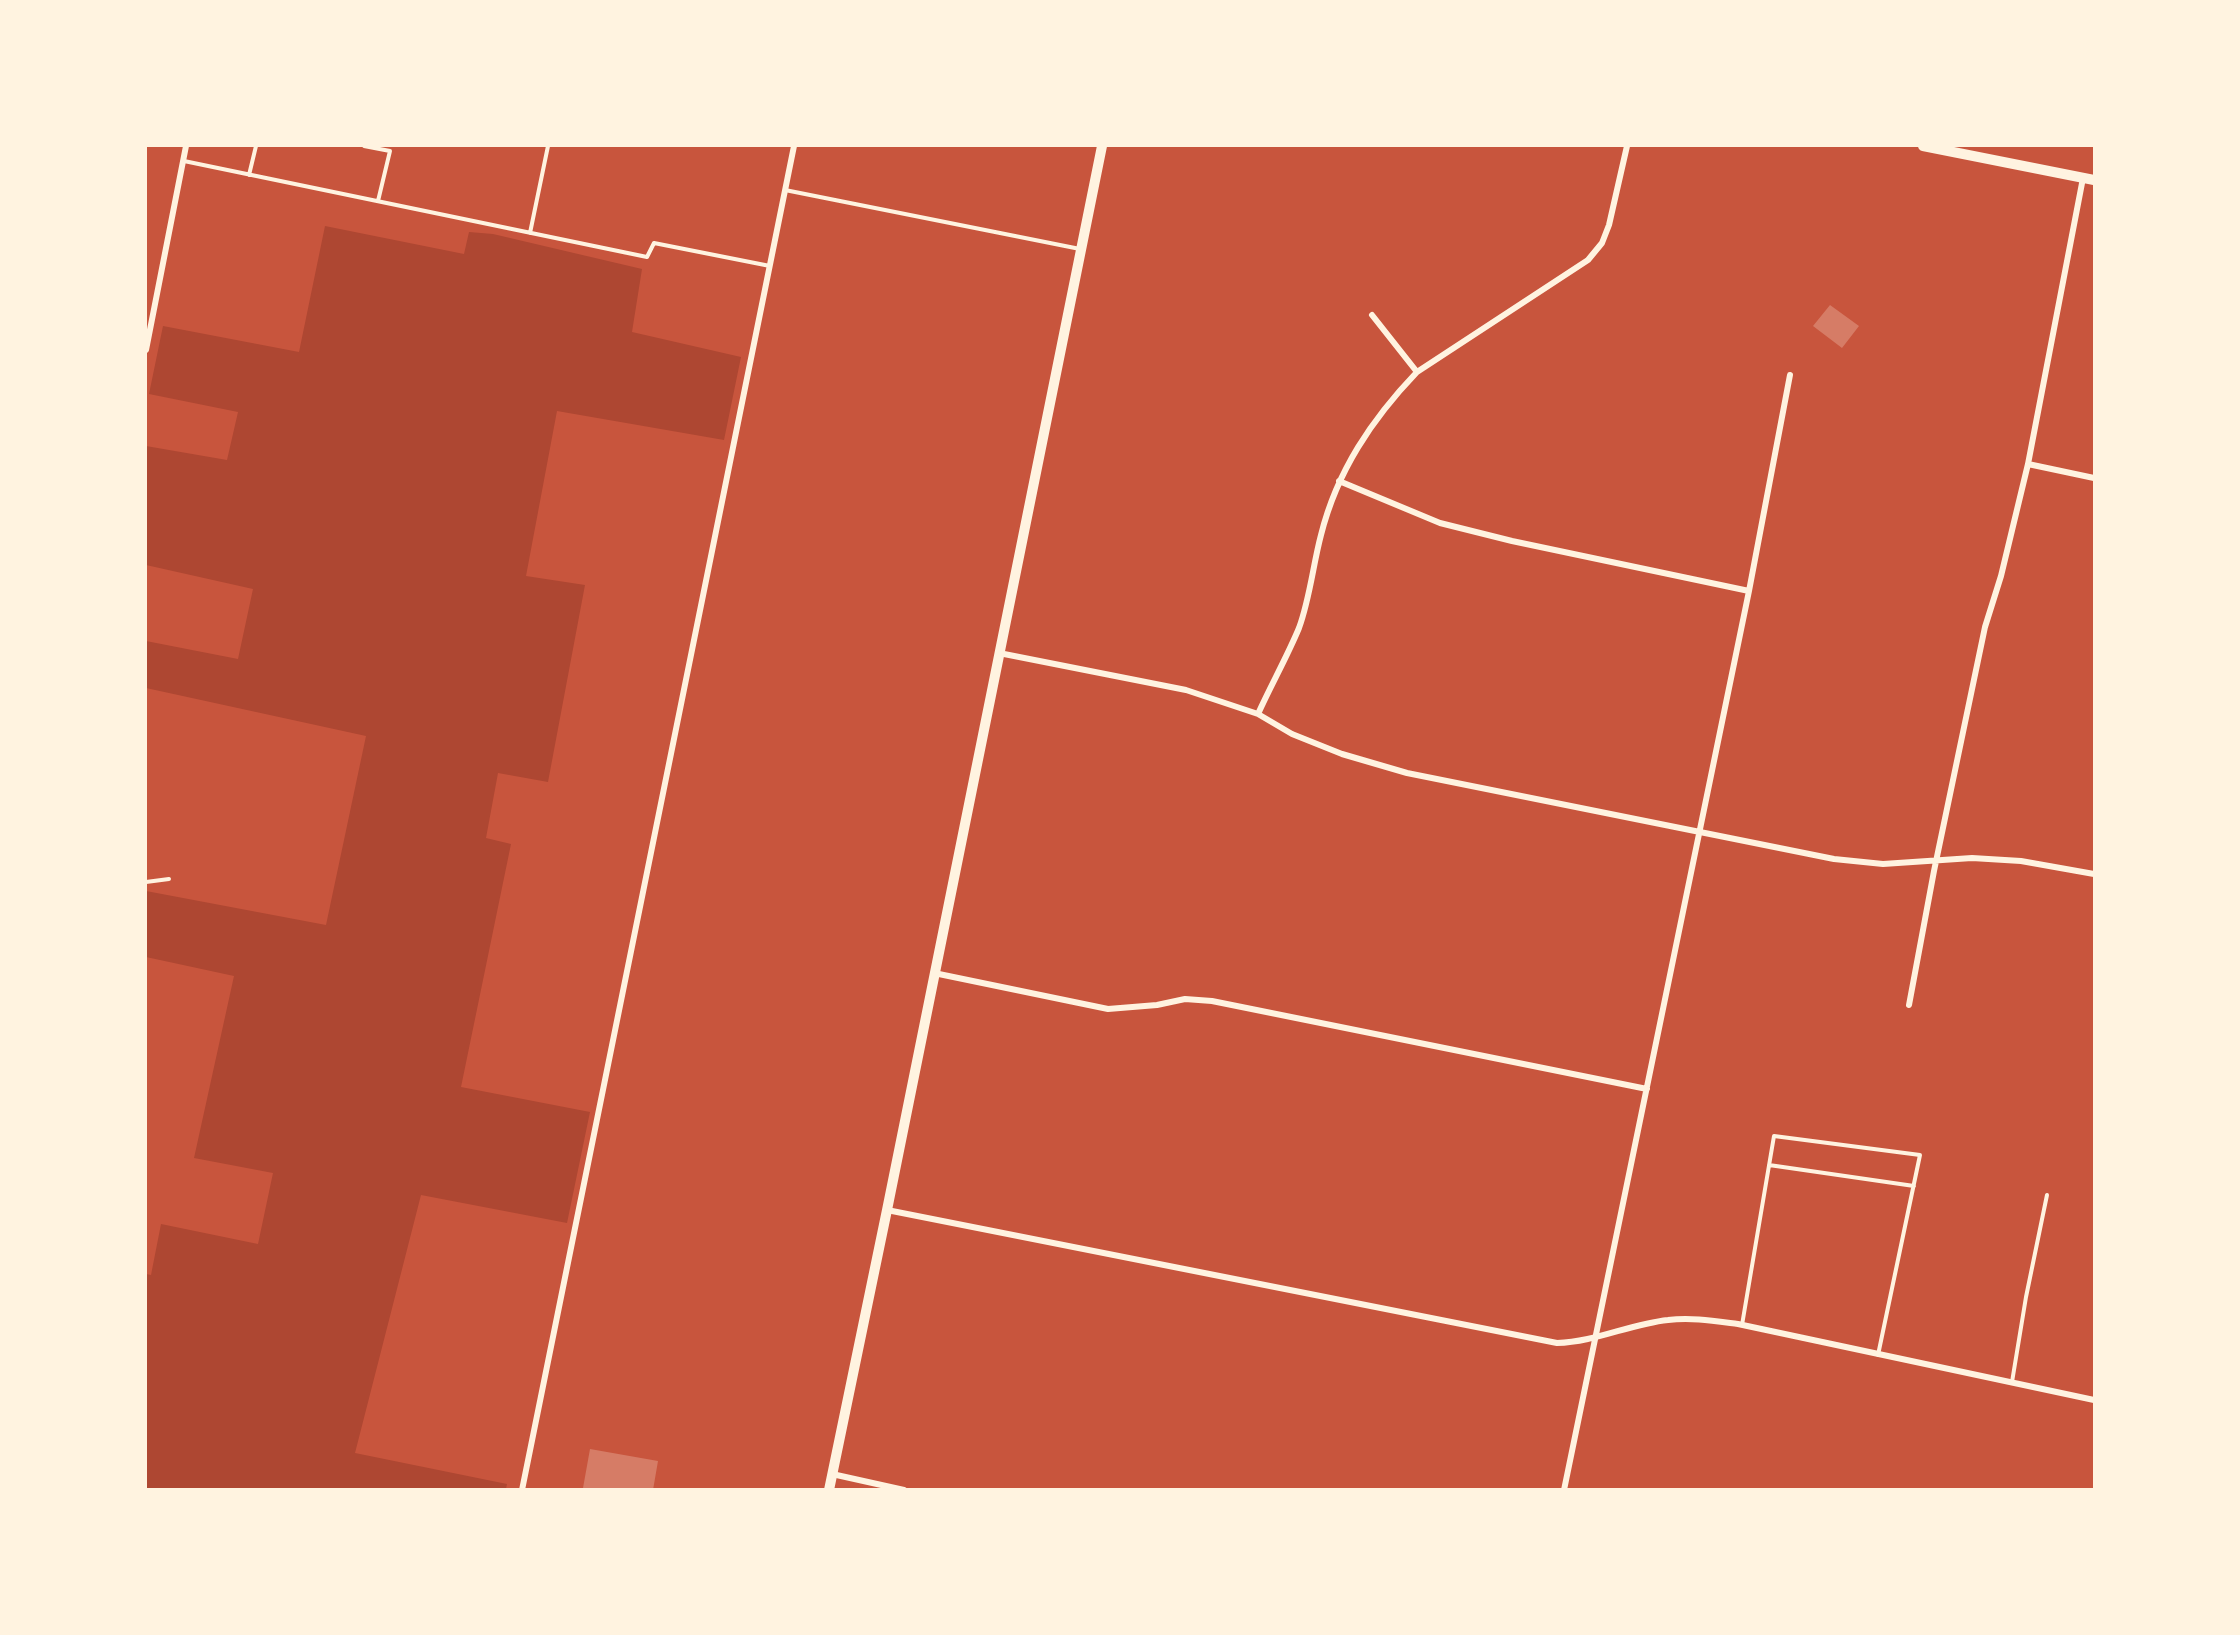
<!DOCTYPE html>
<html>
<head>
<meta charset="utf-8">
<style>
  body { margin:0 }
  #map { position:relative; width:2240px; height:1635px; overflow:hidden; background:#c8553d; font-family:"Work Sans",sans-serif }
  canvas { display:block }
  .frame { position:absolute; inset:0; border:147px solid #fff3e0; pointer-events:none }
</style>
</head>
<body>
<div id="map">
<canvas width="2240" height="1635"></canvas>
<div class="frame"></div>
</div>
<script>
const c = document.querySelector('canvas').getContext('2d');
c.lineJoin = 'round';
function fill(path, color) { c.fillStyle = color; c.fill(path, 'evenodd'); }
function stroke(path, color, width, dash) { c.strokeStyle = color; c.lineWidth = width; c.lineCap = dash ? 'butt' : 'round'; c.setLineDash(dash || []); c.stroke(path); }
fill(new Path2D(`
  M325,226L464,254L469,232L493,234L642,269L632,332L741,357L724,440L557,411L526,576L585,585L548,782L498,773L486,838L511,844L461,1087L590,1112L567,1223L421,1195L355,1453L507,1484L506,1489H146V1274L151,1275L161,1224L258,1244L273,1173L194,1158L234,976L146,957V891L326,925L366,736L146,688V641L238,659L253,589L146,565V446L227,460L238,412L149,394L163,326L299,352Z`), '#ae4732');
fill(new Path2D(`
  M1830,305L1859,326L1842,348L1813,326Z
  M590,1449L658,1461L653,1490H593L583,1488Z`), '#d67c66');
stroke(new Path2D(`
  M364,146L390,151L378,201
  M184,161L647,257L654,243L770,266
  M249,175L256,146
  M785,190L1080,249
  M530,233L548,146
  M146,882L169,879
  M1769,1165L1914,1186
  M1742,1325L1774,1136L1920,1155L1878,1355
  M2012,1382L2026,1297L2047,1195`), '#fff3e0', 4);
stroke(new Path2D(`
  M1372,315L1417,372
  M146,350L186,146
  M2028,464L2094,478
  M1339,481L1440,523L1512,541L1749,591
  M999,653L1186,690L1258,714L1292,734L1342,754L1407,773L1834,859L1883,864L1972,858L2021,861L2094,874
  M1258,714C1271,685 1287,657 1299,628C1310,598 1313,565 1321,535C1337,471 1372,419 1417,372L1588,260L1602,243L1609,225L1627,146
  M934,973L1108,1009L1157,1005L1185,999L1212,1001L1647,1089
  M1909,1005L1934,871L1985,627L2001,576L2028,464L2083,178
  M887,1210L1557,1343C1595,1342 1630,1324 1668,1320C1691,1317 1715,1321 1738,1324L2094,1400
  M832,1474L904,1490
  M522,1490L794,146
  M1564,1490L1749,591L1790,375`), '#fff3e0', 6);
stroke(new Path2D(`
  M1923,146L2094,180
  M829,1490L887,1210L1102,146`), '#fff3e0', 10);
</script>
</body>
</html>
